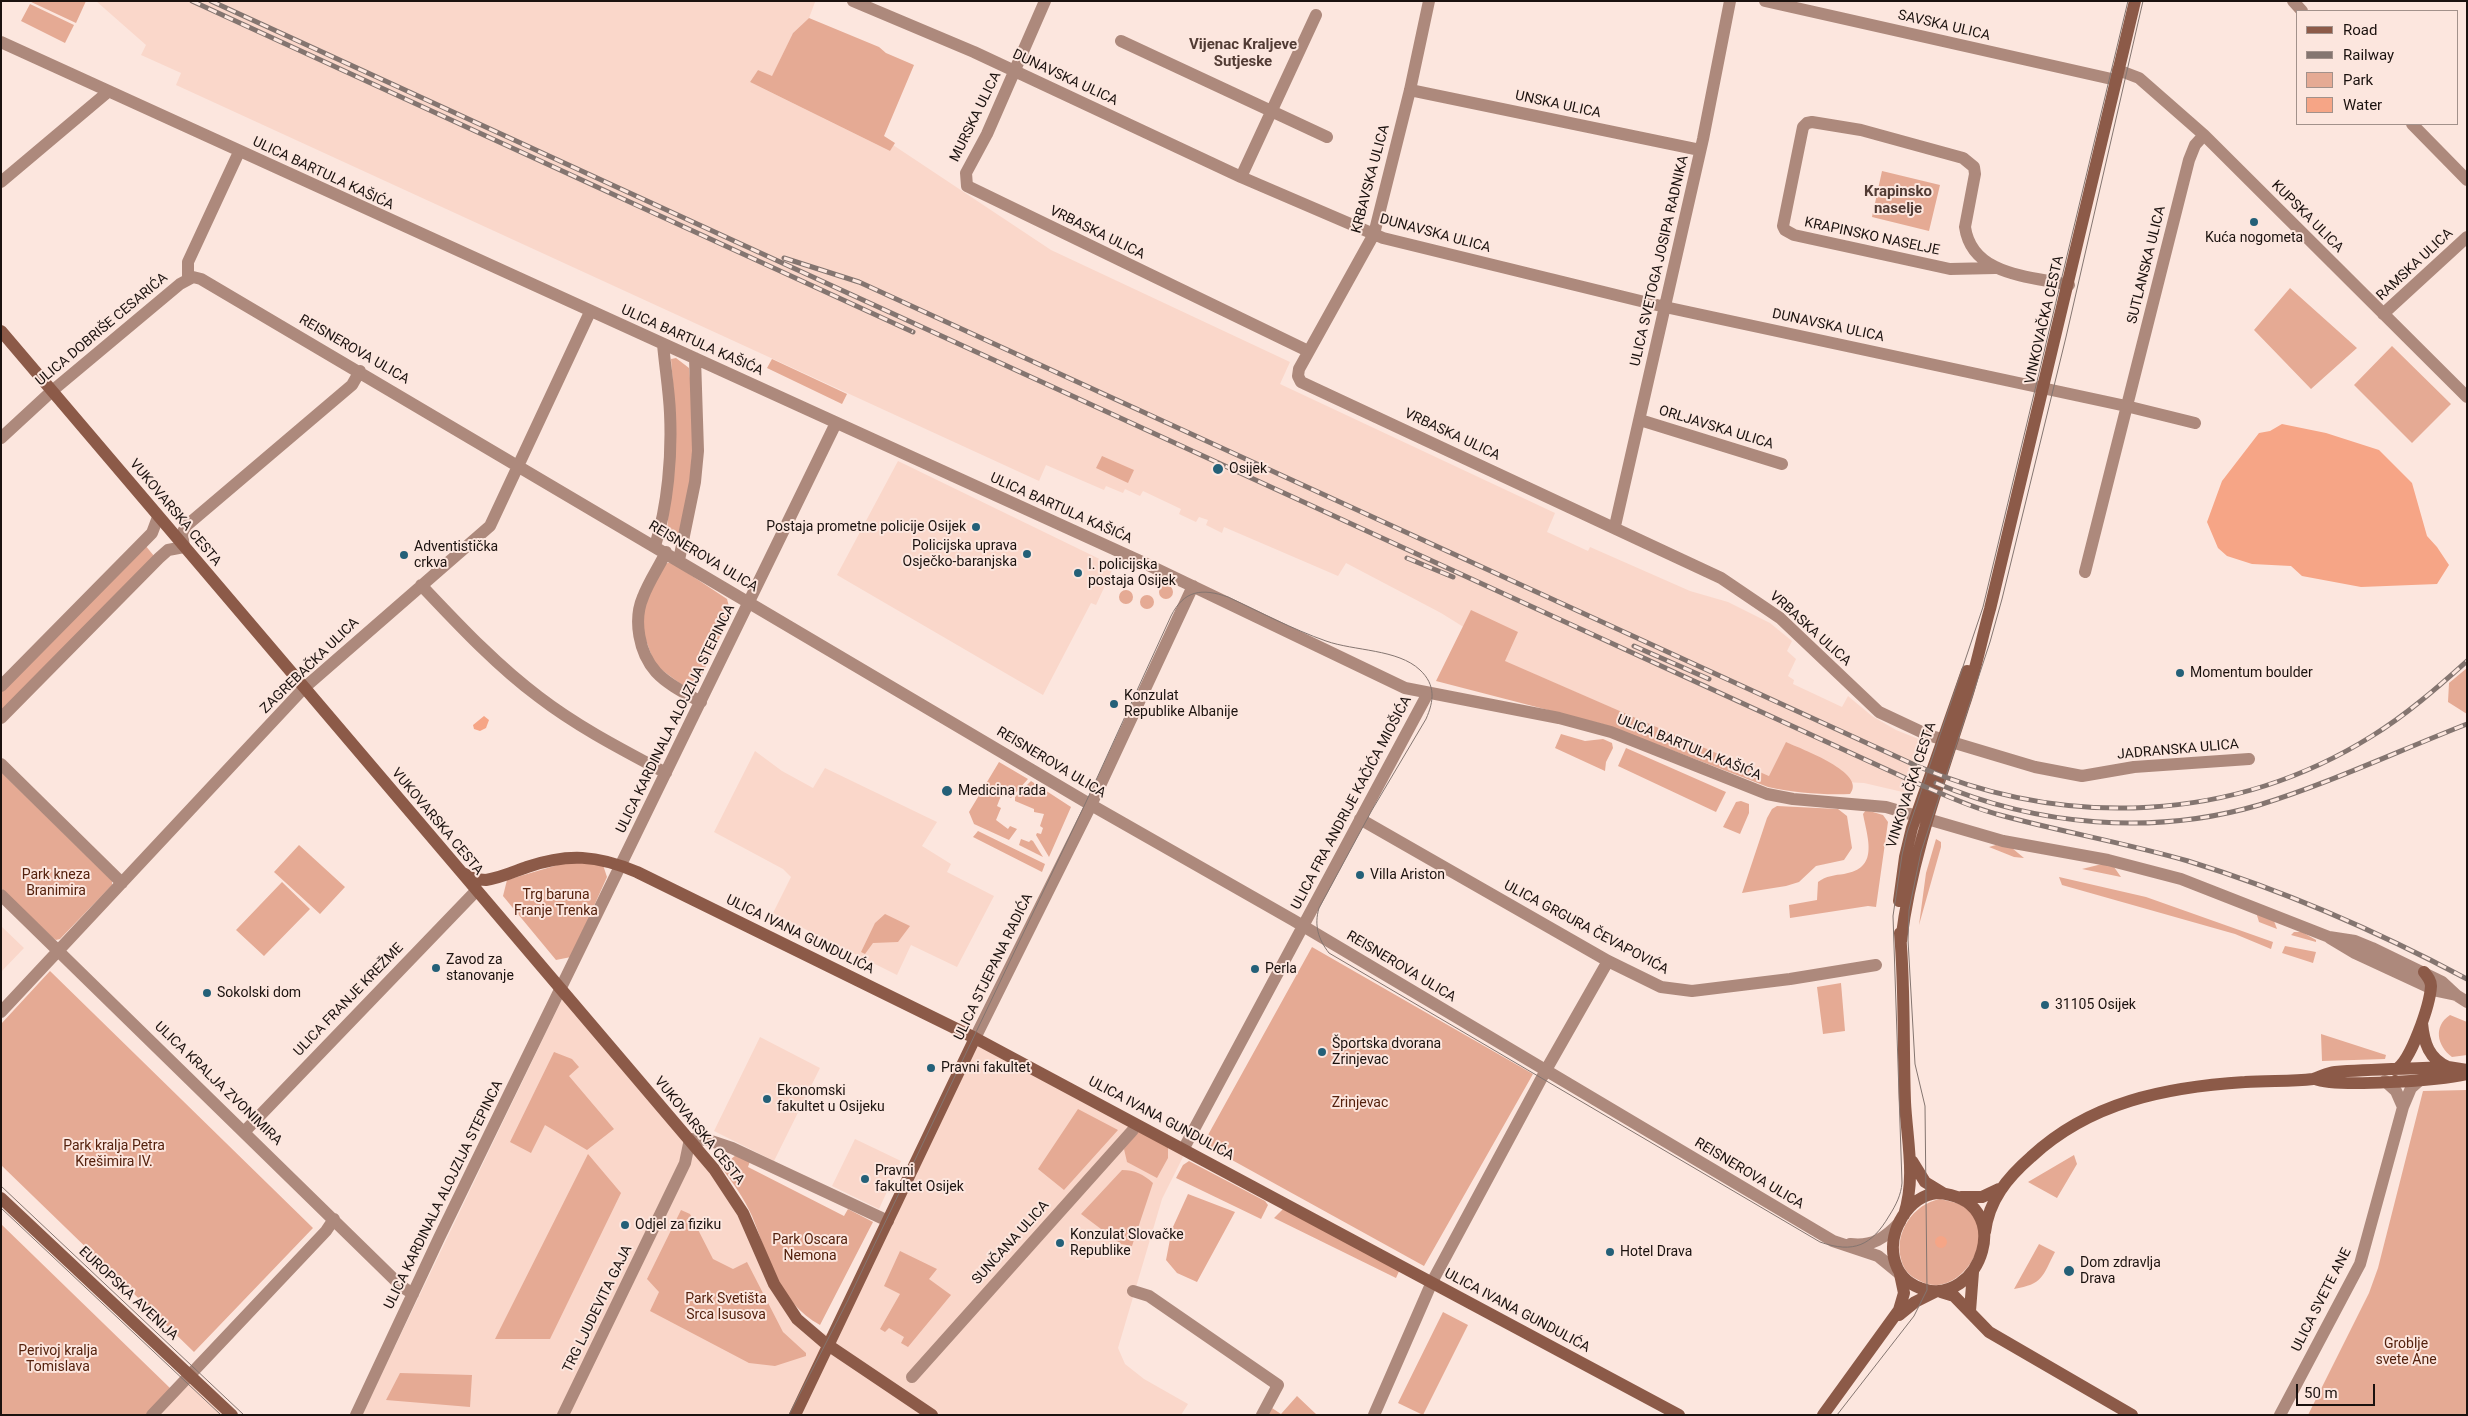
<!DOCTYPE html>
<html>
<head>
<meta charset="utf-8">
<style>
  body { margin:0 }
  #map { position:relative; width:2468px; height:1416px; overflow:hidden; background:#fce6de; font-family:Roboto,sans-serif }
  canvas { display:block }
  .frame { position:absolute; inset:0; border:2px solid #1b120f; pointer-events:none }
  .legend { position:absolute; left:2296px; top:10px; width:162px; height:115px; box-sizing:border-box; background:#fce6de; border:1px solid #a2918b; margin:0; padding:6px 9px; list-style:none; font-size:15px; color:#1b120f }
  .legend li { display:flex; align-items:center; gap:10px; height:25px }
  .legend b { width:25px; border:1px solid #a2918b }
  .scale { position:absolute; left:2296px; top:1384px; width:79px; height:22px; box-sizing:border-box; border:2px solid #1b120f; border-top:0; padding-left:6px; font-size:15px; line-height:18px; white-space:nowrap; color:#1b120f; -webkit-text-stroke:4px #fce6de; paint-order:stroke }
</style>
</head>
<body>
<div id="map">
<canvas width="2468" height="1416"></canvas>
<div class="frame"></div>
<ul class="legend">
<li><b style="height:6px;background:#8c5a48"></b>Road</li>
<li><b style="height:6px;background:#847570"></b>Railway</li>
<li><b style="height:14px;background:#e5aa94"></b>Park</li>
<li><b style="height:14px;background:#f6a586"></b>Water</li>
</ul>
<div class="scale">50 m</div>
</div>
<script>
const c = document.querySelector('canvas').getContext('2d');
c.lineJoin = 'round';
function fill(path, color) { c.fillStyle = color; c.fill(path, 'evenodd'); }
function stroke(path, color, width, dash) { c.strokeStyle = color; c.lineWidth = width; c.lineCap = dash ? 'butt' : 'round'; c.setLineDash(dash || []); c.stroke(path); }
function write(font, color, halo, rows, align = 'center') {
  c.font = font + ' Roboto,sans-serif'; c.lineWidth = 4; c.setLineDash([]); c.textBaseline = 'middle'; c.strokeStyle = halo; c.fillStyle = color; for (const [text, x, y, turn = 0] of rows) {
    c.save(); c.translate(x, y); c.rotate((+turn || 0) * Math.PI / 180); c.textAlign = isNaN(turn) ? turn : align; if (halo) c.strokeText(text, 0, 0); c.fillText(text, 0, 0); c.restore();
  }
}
fill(new Path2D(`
  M96,1L815,2L809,18L793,33L772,77L758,70L750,82L890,151L893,145L1051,250L1290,362L1280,384L1555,513L1547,532L1588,551L1590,547L1690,591L1728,602L1770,623L1792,641L1787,651L1796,659L1788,676L1794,680L1793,684L1842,707L1848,696L1872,716L1896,730L1926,742L1907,793L1864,783L1800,780L1769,776L1504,661L1507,654L1441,613L1346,563L1338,576L1224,527L1222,533L1206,525L1208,520L1199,517L1196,522L1179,514L1181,509L1143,491L1140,496L1125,489L1123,493L1106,486L1104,490L1046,465L1039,481L176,85L181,73L141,55L146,45Z
  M898,461L1114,566L1096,605L1091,603L1043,695L837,575Z
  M755,751L782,771L813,788L825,768L937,822L922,846L951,864L947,872L994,896L957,967L911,945L897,975L773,913L791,877L783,869L714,832Z
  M1,926L24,948L1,972Z
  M563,997L715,1177L792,1309L815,1330L837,1338L981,1036L1188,1147L1162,1199L1118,1348L1125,1364L1144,1379L1188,1404L1181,1415H362Z
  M760,1037L820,1068L774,1161L714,1131Z
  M855,1139L901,1161L879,1209L832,1186Z
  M190,1369L238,1415H148Z`), '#fad7ca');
fill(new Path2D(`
  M29,1H86L76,23Z
  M30,4L74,25L65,43L21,21Z
  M809,18L879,47L886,53L914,65L884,136L895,143L890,151L750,82L758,70L772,76L793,33Z
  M1882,171L1940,185L1929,231L1872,217Z
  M2290,288L2357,348L2311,389L2254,330Z
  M2392,346L2451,404L2412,443L2354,385Z
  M676,358L689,368C695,426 694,481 681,539L667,530L676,422L671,359Z
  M772,359L847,394L842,404L767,368Z
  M1102,456L1134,470L1128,483L1096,468Z
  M145,545L154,556L1,711V689Z
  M671,562L727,599L731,614L693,693L655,665L643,632L644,600L661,565Z
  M1159 592a7 7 0 1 1 14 0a7 7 0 1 1-14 0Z
  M1119 597a7 7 0 1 1 14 0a7 7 0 1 1-14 0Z
  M1140 602a7 7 0 1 1 14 0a7 7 0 1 1-14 0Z
  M1471,610L1518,632L1505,661L1769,776L1786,742C1801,749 1868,773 1850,794C1823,795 1795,793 1768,787L1606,725L1436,681Z
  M2467,668V714L2448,702L2449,683Z
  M1561,734L1585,741L1603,739L1612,743L1613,748L1606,762L1605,771L1555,748Z
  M1626,748L1726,792L1716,812L1618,766Z
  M999,762L1028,779L1011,798L1002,793L997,806L1001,808L996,820L1008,829L1010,826L1017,829L1009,840L974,824L969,812Z
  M1,772L112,881V885L60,939L56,940L52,937L1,888Z
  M1031,781L1071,807L1049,857L1036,835L1037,833L1041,834L1043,828L1040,826L1044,814L1034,812V809L1015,801V797Z
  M1741,801L1749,804V813L1740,834L1723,827L1736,802Z
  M1777,806L1838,809L1847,816L1852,848L1844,860L1816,866L1799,882L1786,886L1742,893L1767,818L1772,809Z
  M1866,810L1883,815L1888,822L1876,907L1868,906L1790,918L1789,905L1817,900L1818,882C1826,876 1835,875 1844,874C1879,868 1868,840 1863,814Z
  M978,831L1045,864L1042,872L973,837Z
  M1021,839L1029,842L1031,840L1033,841L1043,857L1019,845Z
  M1936,839L1941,842V847L1919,925L1926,873Z
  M299,845L345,887L320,914L274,872Z
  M1996,845L2012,848L2024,858L2014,857L1989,847Z
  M571,861L603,865L607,877L571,957L556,960L503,896L507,880Z
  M2102,864L2114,867L2121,877L2082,869Z
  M2059,877L2146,897L2273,942L2271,949L2235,934L2062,885Z
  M282,882L310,909L264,956L236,930Z
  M2256,912L2274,921L2277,929L2259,922Z
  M885,914L910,926L898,942L873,943L865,954L861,952L875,923Z
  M2294,932H2302L2316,940V942L2291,935Z
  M2285,946L2316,952L2313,963L2282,953Z
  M1312,947L1533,1074L1424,1266L1203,1144Z
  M50,971L313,1228L194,1352L1,1165V1024Z
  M1841,983L1845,1031L1823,1034L1817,987Z
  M2450,1015L2467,1022V1055L2452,1057C2437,1046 2433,1026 2450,1015Z
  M2321,1034L2386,1055L2385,1059L2322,1061Z
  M554,1052L572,1059L579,1067L569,1076L614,1129L587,1150L545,1125L531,1153L510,1142Z
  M2467,1090V1415H2308L2369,1293L2378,1268L2423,1091Z
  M1078,1109L1118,1130L1064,1190L1038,1169Z
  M1139,1131L1168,1146V1158L1157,1178L1127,1162L1124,1149Z
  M588,1154L621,1193L550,1339H495Z
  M736,1155L750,1161L748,1167L844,1216L848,1209L873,1222L820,1325C779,1303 768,1255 752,1216C744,1198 733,1183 721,1167Z
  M2074,1155L2077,1164L2057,1198L2028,1182Z
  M1189,1161L1265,1201L1268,1205L1261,1219L1176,1178L1183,1165Z
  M1122,1170C1135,1170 1143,1174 1153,1183L1132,1246L1121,1244L1081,1214Z
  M1188,1194L1235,1212L1197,1282L1177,1273L1166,1260L1172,1229Z
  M1940,1199C1951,1202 1963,1203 1971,1212C1998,1242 1956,1301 1920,1281C1910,1276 1904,1271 1901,1259C1894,1233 1913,1204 1940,1199Z
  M1284,1208L1400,1269L1396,1278L1274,1218Z
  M681,1210L690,1214L713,1259L733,1269L747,1262L783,1332L806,1353V1356L775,1366L749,1363L650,1311L659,1292L647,1279Z
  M1,1224L171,1389L148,1415H1Z
  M2039,1244L2055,1252C2042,1277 2043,1284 2014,1289Z
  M900,1251L937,1269L929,1279L951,1295L908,1347L901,1343L904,1337L889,1328L885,1332L880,1329L900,1294L884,1286Z
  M1443,1312L1468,1325L1423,1415L1398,1403Z
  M400,1373L472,1375L470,1407L386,1400Z
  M1297,1396L1317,1415H1268L1272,1408L1281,1414Z`), '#e5aa94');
fill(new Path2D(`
  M2282,424L2326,433L2379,450L2412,483L2427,536L2437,547L2449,565L2437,584L2361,587L2302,576L2291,566L2252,564L2227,556L2218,548L2207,522L2222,481L2259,433L2270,431Z
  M484,716L489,720L486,728L480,731L474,729L473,725Z
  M1935 1242a6 6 0 1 1 12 0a6 6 0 1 1-12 0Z`), '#f6a586');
stroke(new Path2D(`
  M853,1L974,52L1241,177L1383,238L1665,307L2126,406L2195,423
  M1045,1L987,134L966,173L967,186L1308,351
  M1429,1L1410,90L1374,234L1299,369L1298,376L1301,382L1721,578L1780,618L1879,712L1928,735L2035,767L2082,776L2134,767L2249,759
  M1765,1L2116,80
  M2293,1L2302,11
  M1121,41L1327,137
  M1,42L1140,561L1405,688L1559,718L1611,732L1767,794L1793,799L1886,807L2003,841L2108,860L2181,879L2329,937L2355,941L2372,948L2442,982L2456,995
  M2118,70L2139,78L2204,135L2467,397
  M1410,90L1700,150
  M2412,124L2467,180
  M1241,177L1316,15
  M1,182L109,91
  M1995,268L1950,269L1794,235L1785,230L1783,226L1803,127L1807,123L1812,122L1861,130L1963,158L1974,167L1975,174L1965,227C1972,276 2030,276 2069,285
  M188,278V262L239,152
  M2383,314L2467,237
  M1640,420L1782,464
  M1,438L52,391L180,284L193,277L201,279L1086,802L1293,920L1833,1241L1878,1256L1900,1274
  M1615,526L1703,139L1730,1
  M655,546C668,505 672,455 670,413C669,390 665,367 663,344
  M666,552C659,567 649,581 643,597C633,620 639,653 656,672C668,685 687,694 701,702
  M679,560L695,482L698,451L695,358
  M2085,572L2189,160L2195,145L2204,135
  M421,585C458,624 496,665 539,697C578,727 623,750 666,773
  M1,686L152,533L158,517
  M1,718L159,558L168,550L184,547L182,534L186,526L352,385L360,371
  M1,764L122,883
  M1360,819L1608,961L1661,987L1692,991L1790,979L1876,965
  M1,895L401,1286L413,1294
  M2330,938L2355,953L2437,991L2456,995L2467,1002
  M1,1012L304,688L490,526L590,312
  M975,1038L1091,805L1193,586
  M2385,1081L2396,1091L2403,1107
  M245,1131L476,891
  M1184,1148L1428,693
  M1850,1244C1872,1247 1885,1238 1900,1222
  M1133,1291L1149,1296L1278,1385L1262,1415
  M912,1377L1133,1130
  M152,1415L326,1231L334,1219
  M356,1415L439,1238L836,423
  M563,1415L685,1163L690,1139L708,1140L732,1148L888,1221
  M1374,1415L1432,1282L1546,1070L1608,961
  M2280,1415L2360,1264L2403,1107L2411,1088L2420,1080`), '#ad897c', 12);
stroke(new Path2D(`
  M1,331L714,1169L743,1213L774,1284L797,1319L825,1343L932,1415
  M463,873L474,879L486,880C500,878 513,872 527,867C568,853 597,855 637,872L975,1038L1679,1415
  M1899,901L1905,857L1912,828L1967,671
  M1900,933C1905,989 1903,1046 1905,1102C1907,1141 1916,1177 1904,1215
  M1901,941C1911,859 1939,783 1964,705C1975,674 1981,641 1990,609L2135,1
  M2422,1023C2424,1043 2429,1059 2448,1067
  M2395,1070C2411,1062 2430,1004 2431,986C2431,981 2428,977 2424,972
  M2315,1079C2337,1088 2441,1080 2467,1074
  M1912,1161L1925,1182L1943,1193
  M1937,1193C2020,1198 1980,1311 1920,1288C1906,1283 1897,1272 1894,1258C1888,1230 1909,1196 1937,1193Z
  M1961,1197H1982L1999,1189
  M1,1198L232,1415
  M1985,1232C1989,1200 2007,1178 2031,1157C2090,1102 2166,1087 2245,1082C2267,1080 2291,1082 2313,1079C2320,1077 2327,1073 2335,1072C2372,1069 2411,1069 2448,1067L2467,1070
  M1941,1292L1954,1296L1989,1332L2132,1415
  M1970,1311L1973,1272
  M1899,1315L1915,1302L1935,1292
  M795,1415L975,1038
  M1823,1415L1899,1310L1904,1293L1900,1274`), '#8c5a48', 12);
stroke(new Path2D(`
  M1,1186L244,1415
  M1,1208L221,1415
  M789,1415L848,1300L1086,802L1171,616C1184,590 1202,588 1228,597C1260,612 1292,629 1326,641C1354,651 1398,649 1420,670C1436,685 1434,701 1426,719L1372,810L1319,908C1314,925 1318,939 1329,953L1820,1242C1854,1254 1872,1245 1889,1216C1896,1205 1901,1195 1902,1183L1893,916L1902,855L1907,833L1983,607L2128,1
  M1837,1415L1914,1316L1927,1290L1925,1106L1915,1064L1908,940L1909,910L1921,852L1990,642L2002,599L2066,337L2143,1`), '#847570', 1);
const rail = new Path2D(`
  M192,1L913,332
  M211,1L1912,781C1940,793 1969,807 2000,815C2062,832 2126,843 2188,861C2285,891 2377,931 2467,979
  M784,258L859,282L1917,766C2066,829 2233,823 2372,736C2406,715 2437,688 2467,661
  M1407,558L1453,577
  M1634,646L1709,679
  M1936,783C2037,826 2153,836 2259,805C2330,783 2398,751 2467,724`);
stroke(rail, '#847570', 5);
stroke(rail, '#fce6de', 3, [9]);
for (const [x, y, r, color] of [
  [2254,222,5,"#246078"],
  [1218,469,6,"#246078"],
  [976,527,5,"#246078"],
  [1027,554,5,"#246078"],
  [404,555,5,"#246078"],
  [1078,573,5,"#246078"],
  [2180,673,5,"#246078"],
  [1114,704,5,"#246078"],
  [947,791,6,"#246078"],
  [1360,875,5,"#246078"],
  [436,968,5,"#246078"],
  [1255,969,5,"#246078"],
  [207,993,5,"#246078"],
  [2045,1005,5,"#246078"],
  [1322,1052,5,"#246078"],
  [931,1068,5,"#246078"],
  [767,1099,5,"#246078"],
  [865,1179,5,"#246078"],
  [625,1225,5,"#246078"],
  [1060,1243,5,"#246078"],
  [1610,1252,5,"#246078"],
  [2069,1271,6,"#246078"]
]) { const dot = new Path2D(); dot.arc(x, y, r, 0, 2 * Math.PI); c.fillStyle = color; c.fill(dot); stroke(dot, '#fce6de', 2); }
write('14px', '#1b120f', '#fce6de', [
  ["SAVSKA ULICA",1944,26,13],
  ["DUNAVSKA ULICA",1065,78,25],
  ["UNSKA ULICA",1558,105,12],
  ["MURSKA ULICA",976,117,-64],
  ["ULICA BARTULA KAŠIĆA",323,174,25],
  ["KRBAVSKA ULICA",1371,179,-75],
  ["KUPSKA ULICA",2307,217,45],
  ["VRBASKA ULICA",1097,233,26],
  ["DUNAVSKA ULICA",1435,234,15],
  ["KRAPINSKO NASELJE",1872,237,12],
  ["ULICA SVETOGA JOSIPA RADNIKA",1660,261,-77],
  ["SUTLANSKA ULICA",2147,265,-76],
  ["RAMSKA ULICA",2415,265,-43],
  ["VINKOVAČKA CESTA",2045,320,-77],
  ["DUNAVSKA ULICA",1828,326,12],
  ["ULICA DOBRIŠE CESARIĆA",102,330,-40],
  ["ULICA BARTULA KAŠIĆA",692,341,24],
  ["REISNEROVA ULICA",354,350,30],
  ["ORLJAVSKA ULICA",1716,428,17],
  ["VRBASKA ULICA",1452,435,25],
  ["ULICA BARTULA KAŠIĆA",1061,509,24],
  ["VUKOVARSKA CESTA",175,513,50],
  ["REISNEROVA ULICA",703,557,31],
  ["VRBASKA ULICA",1810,629,42],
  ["ZAGREBAČKA ULICA",310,666,-44],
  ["ULICA KARDINALA ALOJZIJA STEPINCA",676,719,-64],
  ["ULICA BARTULA KAŠIĆA",1689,748,22],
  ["JADRANSKA ULICA",2178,750,-5],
  ["REISNEROVA ULICA",1051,763,31],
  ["VINKOVAČKA CESTA",1912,785,-72],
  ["ULICA FRA ANDRIJE KAČIĆA MIOŠIĆA",1352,803,-62],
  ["VUKOVARSKA CESTA",437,822,50],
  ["ULICA GRGURA ČEVAPOVIĆA",1586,928,28],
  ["ULICA IVANA GUNDULIĆA",800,935,26],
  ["ULICA STJEPANA RADIĆA",994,967,-64],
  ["REISNEROVA ULICA",1401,967,31],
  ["ULICA FRANJE KREŽME",349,1000,-46],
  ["ULICA KRALJA ZVONIMIRA",218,1084,44],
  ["ULICA IVANA GUNDULIĆA",1161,1119,28],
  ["VUKOVARSKA CESTA",699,1131,51],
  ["REISNEROVA ULICA",1749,1174,31],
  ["ULICA KARDINALA ALOJZIJA STEPINCA",444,1195,-64],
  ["SUNČANA ULICA",1011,1243,-48],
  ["EUROPSKA AVENIJA",128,1294,43],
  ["ULICA SVETE ANE",2322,1300,-63],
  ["TRG LJUDEVITA GAJA",598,1309,-64],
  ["ULICA IVANA GUNDULIĆA",1517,1311,28]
]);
write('14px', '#1b120f', '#fce6de', [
  ["Kuća nogometa",2254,238,"center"],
  ["Osijek",1229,469],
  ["Postaja prometne policije Osijek",966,527,"right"],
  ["Policijska uprava",1017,546,"right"],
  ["Osječko-baranjska",1017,562,"right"],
  ["Adventistička",414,547],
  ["crkva",414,563],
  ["I. policijska",1088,565],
  ["postaja Osijek",1088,581],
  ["Momentum boulder",2190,673],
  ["Konzulat",1124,696],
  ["Republike Albanije",1124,712],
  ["Medicina rada",958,791],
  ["Villa Ariston",1370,875],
  ["Zavod za",446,960],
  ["stanovanje",446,976],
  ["Perla",1265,969],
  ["Sokolski dom",217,993],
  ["31105 Osijek",2055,1005],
  ["Športska dvorana",1332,1044],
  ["Zrinjevac",1332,1060],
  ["Pravni fakultet",941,1068],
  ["Ekonomski",777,1091],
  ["fakultet u Osijeku",777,1107],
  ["Pravni",875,1171],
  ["fakultet Osijek",875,1187],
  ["Odjel za fiziku",635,1225],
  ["Konzulat Slovačke",1070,1235],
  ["Republike",1070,1251],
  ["Hotel Drava",1620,1252],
  ["Dom zdravlja",2080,1263],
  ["Drava",2080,1279]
], 'left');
write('14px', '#54210d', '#fce6de', [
  ["Park kneza",56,875],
  ["Branimira",56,891],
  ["Trg baruna",556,895],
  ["Franje Trenka",556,911],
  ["Zrinjevac",1360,1103],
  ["Park kralja Petra",114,1146],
  ["Krešimira IV.",114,1162],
  ["Park Oscara",810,1240],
  ["Nemona",810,1256],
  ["Park Svetišta",726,1299],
  ["Srca Isusova",726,1315],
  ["Groblje",2406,1344],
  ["svete Ane",2406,1360],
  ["Perivoj kralja",58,1351],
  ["Tomislava",58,1367]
]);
write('bold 15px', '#513b34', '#fce6de', [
  ["Vijenac Kraljeve",1243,45],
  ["Sutjeske",1243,62],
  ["Krapinsko",1898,192],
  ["naselje",1898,209]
]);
</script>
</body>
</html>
